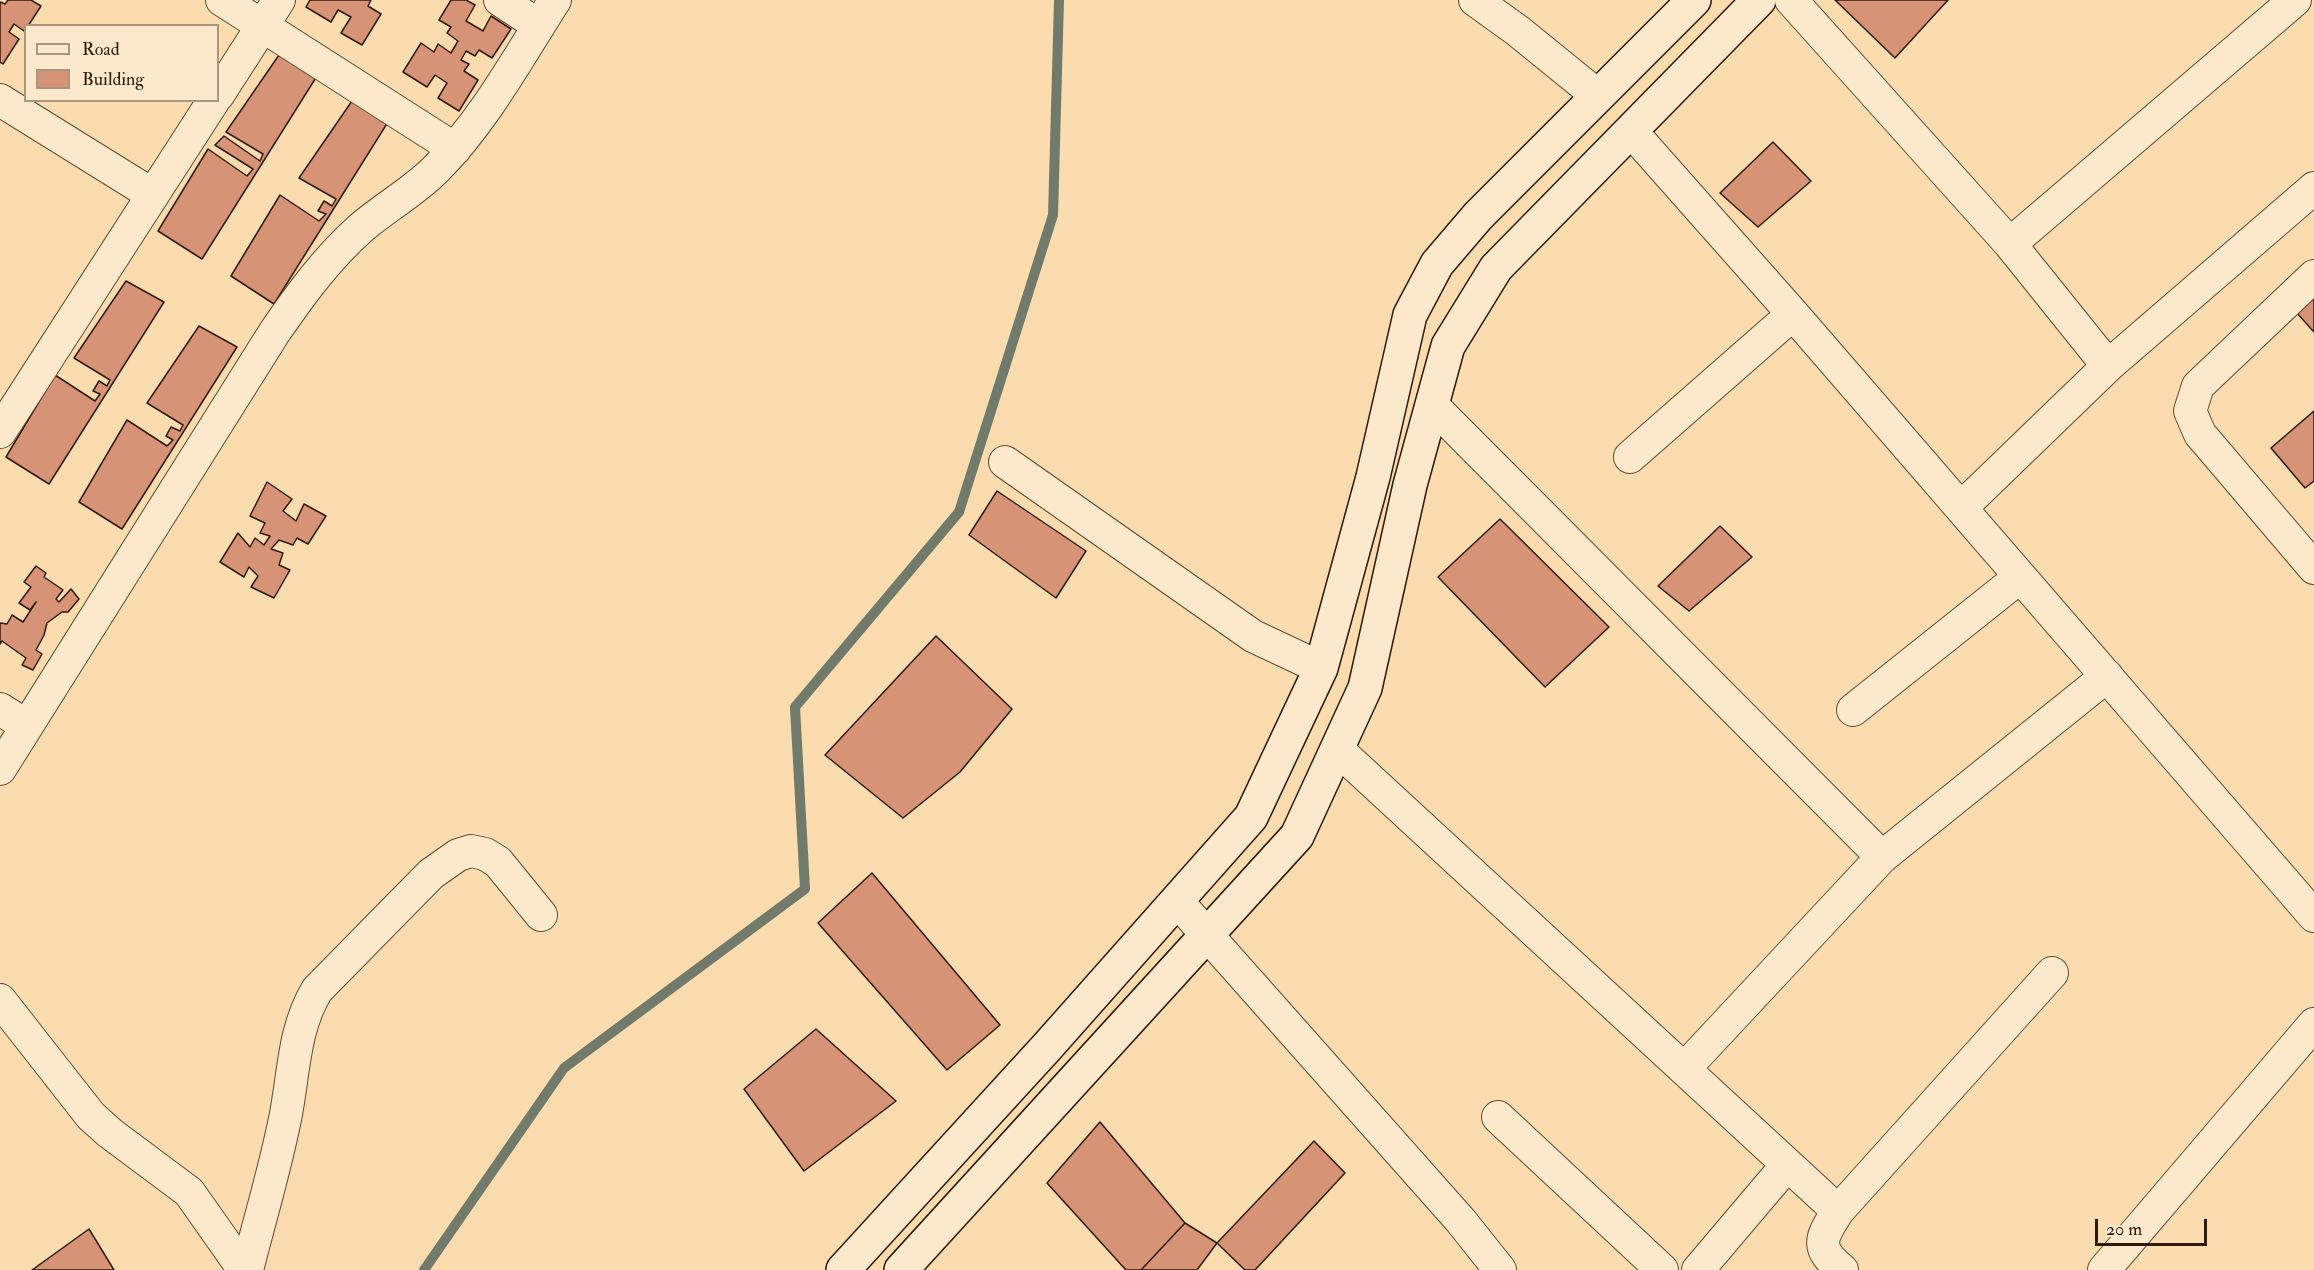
<!DOCTYPE html>
<html>
<head>
<meta charset="utf-8">
<style>
  body { margin:0 }
  #map { position:relative; width:2314px; height:1270px; overflow:hidden; background:#fbdcaf; font-family:"IM FELL Double Pica",serif }
  canvas { display:block }
  .legend { position:absolute; left:24px; top:24px; width:195px; height:78px; box-sizing:border-box; background:#fce8cb; border:2px solid #aa967e; margin:0; padding:8px 10px; list-style:none; font-size:18px; color:#2e1a0a }
  .legend li { display:flex; align-items:center; gap:12px; height:30px }
  .legend b { width:30px; border:2px solid #aa967e }
  .scale { position:absolute; left:2095px; top:1219px; width:112px; height:27px; box-sizing:border-box; border:3px solid #2e1a0a; border-top:0; padding-left:8px; font-size:18px; line-height:21px; white-space:nowrap; color:#2e1a0a; -webkit-text-stroke:4px #fce8cb; paint-order:stroke }
</style>
</head>
<body>
<div id="map">
<canvas width="2314" height="1270"></canvas>
<ul class="legend">
<li><b style="height:8px;background:#fce8cb"></b>Road</li>
<li><b style="height:16px;background:#d79376"></b>Building</li>
</ul>
<div class="scale">20 m</div>
</div>
<script>
const c = document.querySelector('canvas').getContext('2d');
c.lineJoin = 'round';
function stroke(path, color, width, dash) { c.strokeStyle = color; c.lineWidth = width; c.lineCap = dash ? 'butt' : 'round'; c.setLineDash(dash || []); c.stroke(path); }
function fill(path, color) { c.fillStyle = color; c.fill(path, 'evenodd'); }
stroke(new Path2D(`
  M424,1270L564,1068L805,889L795,707L959,512L1053,215L1059,0`), '#727b6b', 10);
const building = new Path2D(`
  M8,0H31L41,6L28,26H26L24,31L14,24L9,32L19,39L3,64L0,62V2L5,4Z
  M310,0H371L368,6L381,14L362,45L341,33L351,17L338,10L331,22L306,7Z
  M451,0H466L475,5L466,21L483,31L491,16L511,29L492,58L479,50L475,56L466,51L461,60L469,64L464,71L478,80L459,111L438,98L447,83L435,75L427,87L403,72L421,43L434,52L438,44L451,53L458,41L447,33L451,27L439,20Z
  M1835,0H1948L1895,58Z
  M279,55L317,76L202,259L158,231L208,149L247,176L253,169L215,145L224,136L260,161L263,154L226,132Z
  M352,101L388,122L274,304L231,276L280,195L319,221L326,214L318,211L324,201L332,206L336,199L299,178Z
  M1773,142L1811,181L1758,227L1720,193Z
  M126,281L164,302L49,484L6,457L55,375L95,401L100,394L93,391L99,381L107,386L110,380L74,358Z
  M2314,298V332L2296,312Z
  M199,326L237,347L122,529L79,502L127,420L167,446L173,440L166,436L171,427L180,431L183,425L147,403Z
  M2314,411V481L2305,488L2271,448Z
  M267,482L292,499L283,511L296,521L304,504L326,516L308,544L297,538L293,545L279,540L271,549L283,553L279,565L290,570L274,598L251,587L258,576L249,567L244,577L220,562L238,533L250,547L255,538L264,545L270,536L260,533L265,523L250,516Z
  M997,491L1086,551L1056,598L969,535Z
  M1500,519L1609,627L1545,687L1438,577Z
  M1720,526L1752,557L1689,611L1658,586Z
  M36,566L46,573L44,577L63,590L56,599L59,602L71,589L79,599L68,612H62L47,623L44,635L36,650L42,654L33,670L22,665L26,658L2,641L0,644V623L7,624L12,615L23,622L36,602L30,610L19,603L31,587L24,582Z
  M936,636L1012,709L960,772L903,818L825,755Z
  M872,873L1000,1025L947,1070L818,923Z
  M816,1029L896,1101L804,1171L744,1089Z
  M1100,1122L1185,1223L1141,1270H1126L1047,1183Z
  M1314,1141L1345,1173L1255,1270H1245L1217,1243Z
  M1185,1223L1217,1243L1197,1270H1141Z
  M89,1229L114,1270H32Z`);
fill(building, '#d79376');
stroke(building, '#2e1a0a', 1.5);
const street = new Path2D(`
  M222,0L455,149
  M500,0L538,25
  M1475,0L1518,31L1598,96
  M1791,0L2010,244L2295,0
  M218,95L279,0
  M0,100L153,195
  M1631,131L1793,314L2314,916
  M2314,276L2198,386L2190,411L2200,434L2314,568
  M2108,366L2314,188
  M1432,405L1882,857L1684,1069
  M0,432L214,100
  M1630,457L1793,314
  M1005,462L1253,636L1321,668
  M1961,508L2108,366L2010,244
  M0,709L27,726
  M1853,710L2020,577
  M1337,749L1838,1211
  M0,769L274,333C300,295 327,258 361,228C385,207 415,191 437,168C484,121 519,56 555,0
  M1882,857L2107,676
  M1177,901L1461,1221L1500,1270
  M0,1000L91,1116L110,1133L189,1192L244,1270
  M1498,1117L1662,1270
  M247,1270C260,1218 276,1166 286,1114C294,1071 294,1028 317,990L431,874L458,855L471,851L485,854L498,862L541,915
  M1698,1270L1787,1165
  M1842,1270C1815,1247 1820,1239 1838,1211L2052,973
  M2104,1270L2314,1024`);
const secondary = new Path2D(`
  M843,1270L1047,1047L1251,817L1321,668L1373,477L1410,315L1437,264L1478,216L1694,0
  M901,1270L1297,836L1365,688L1410,485L1448,346L1496,268L1759,0`);
stroke(street, '#614a33', 34);
stroke(secondary, '#2e1a0a', 36);
stroke(street, '#fce8cb', 32);
stroke(secondary, '#fce8cb', 33);
</script>
</body>
</html>
